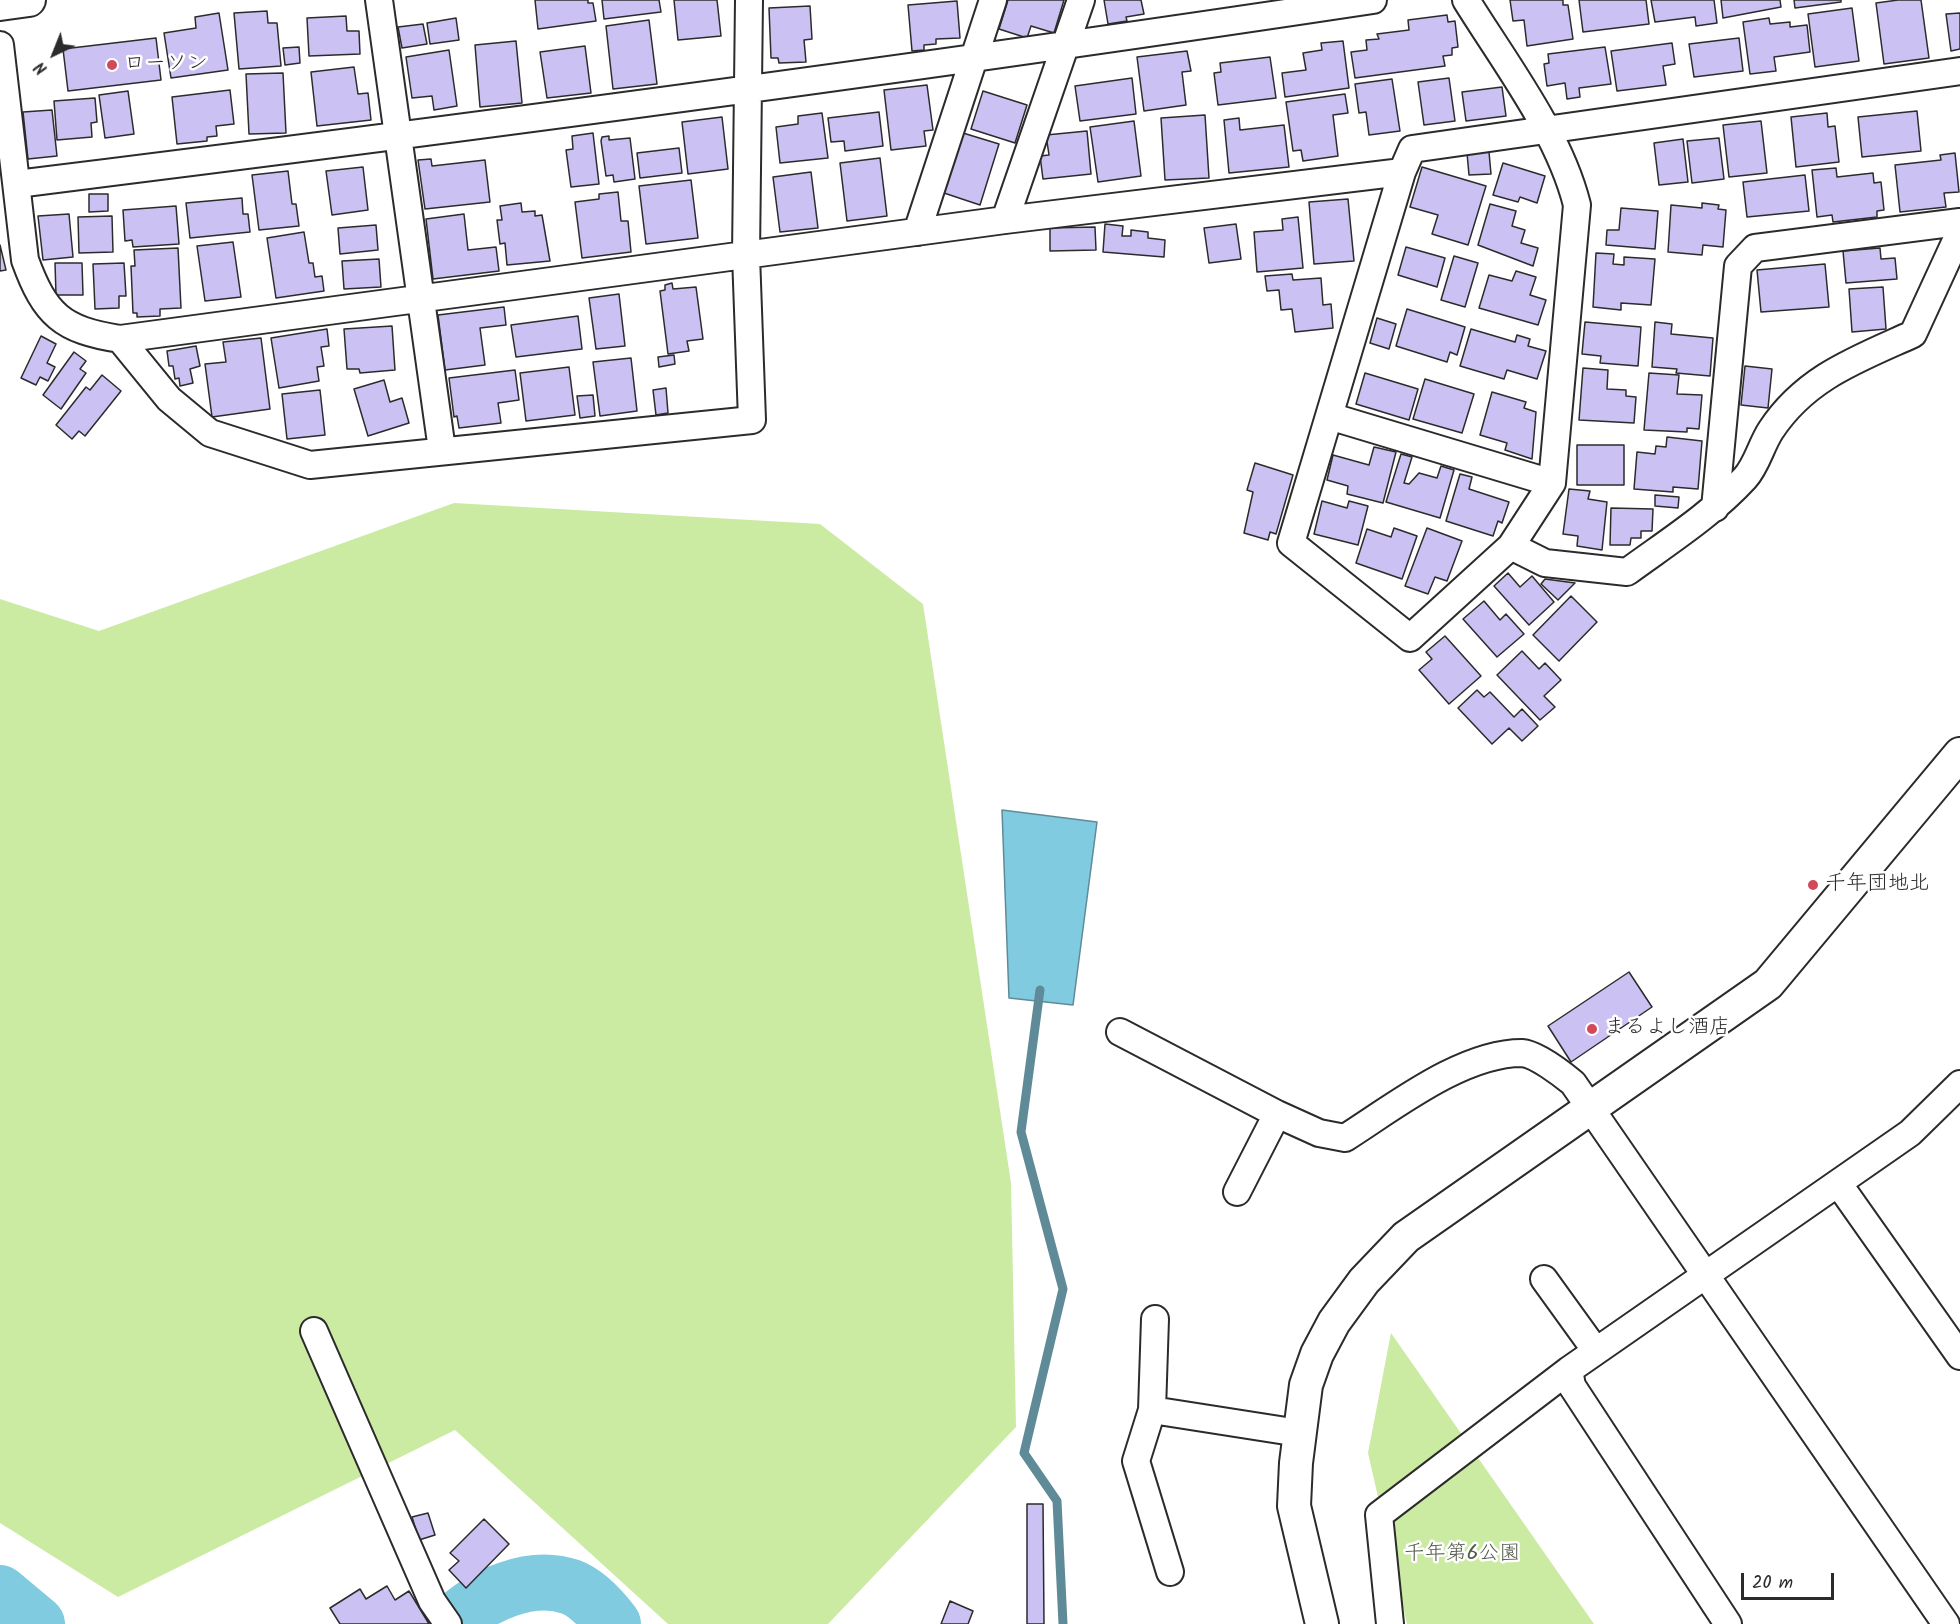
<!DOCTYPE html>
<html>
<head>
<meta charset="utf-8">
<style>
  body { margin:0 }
  #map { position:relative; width:1960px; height:1624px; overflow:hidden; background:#fff; font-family:Kalam,sans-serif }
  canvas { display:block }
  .north { position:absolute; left:24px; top:24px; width:60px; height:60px; -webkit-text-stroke:4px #fff; paint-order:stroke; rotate:223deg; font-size:16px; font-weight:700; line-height:24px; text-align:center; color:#2b2b2b }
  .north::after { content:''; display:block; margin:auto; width:21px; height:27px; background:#2b2b2b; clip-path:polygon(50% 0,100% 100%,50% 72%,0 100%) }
  .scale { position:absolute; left:1741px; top:1573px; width:93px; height:27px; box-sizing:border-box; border:3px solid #2b2b2b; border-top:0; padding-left:8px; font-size:18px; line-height:21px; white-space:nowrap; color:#2b2b2b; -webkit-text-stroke:4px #fff; paint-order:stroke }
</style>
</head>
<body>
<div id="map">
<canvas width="1960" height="1624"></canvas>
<div class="north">N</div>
<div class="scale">20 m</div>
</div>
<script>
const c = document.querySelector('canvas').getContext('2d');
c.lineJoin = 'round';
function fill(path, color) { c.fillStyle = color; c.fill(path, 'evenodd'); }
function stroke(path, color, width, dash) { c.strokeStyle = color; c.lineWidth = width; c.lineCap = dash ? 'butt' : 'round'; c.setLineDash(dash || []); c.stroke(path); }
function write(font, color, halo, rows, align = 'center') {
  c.font = font + ' Kalam,"Klee One",sans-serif'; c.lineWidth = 5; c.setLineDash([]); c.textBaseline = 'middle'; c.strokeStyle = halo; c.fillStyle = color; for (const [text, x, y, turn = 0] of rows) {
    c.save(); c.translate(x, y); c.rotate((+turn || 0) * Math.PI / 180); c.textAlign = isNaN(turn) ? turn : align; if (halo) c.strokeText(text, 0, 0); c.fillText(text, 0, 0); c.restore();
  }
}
fill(new Path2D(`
  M454,503L820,524L923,604L1011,1183L1016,1427L828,1624H668L455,1430L118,1597L0,1523V599L99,631Z
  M1391,1333L1594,1624H1407L1368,1453Z`), '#cbeaa2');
const water = new Path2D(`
  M1002,810L1097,822L1073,1005L1009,998Z`);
fill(water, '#81cbe1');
stroke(water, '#5f8b98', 1.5);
stroke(new Path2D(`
  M1040,990L1021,1132L1063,1289L1024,1453L1057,1501L1063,1624`), '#5f8b98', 9);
stroke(new Path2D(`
  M0,1593L37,1624
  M452,1624C481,1595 531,1573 571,1587C587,1593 603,1611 613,1624`), '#81cbe1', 56);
const building = new Path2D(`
  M535,0H588V3H593L596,21L538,29Z
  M602,0H659L661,12L604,19Z
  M674,0H717L721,36L678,40Z
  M1008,0H1064L1054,33L1031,26L1027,38L999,29Z
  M1104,0H1141L1144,14L1126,17L1127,21L1108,24Z
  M1510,0H1563V5H1568L1573,39L1527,46L1524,20L1513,21Z
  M1579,0H1646L1649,24L1583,32Z
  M1651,0H1714L1717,23L1696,26L1695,17L1655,22Z
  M1721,0H1780L1781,7L1723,18Z
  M1794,0H1841V2L1795,8Z
  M1898,0H1921L1929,58L1884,64L1876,3Z
  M957,1L960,38L936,39V44L924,45V50L912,51L908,5Z
  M810,6L812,39L804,40L806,62L779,63L778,58H771L769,8Z
  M1852,8L1859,61L1815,67L1808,14Z
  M267,11L268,23H277L281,66L239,69L234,13Z
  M219,13L228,70L171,78L164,33L196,28L195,17Z
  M1960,13V49L1951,51L1946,14Z
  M1447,15L1448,22L1455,21L1458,47L1452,48V55L1443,56L1445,66L1355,78L1351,52L1367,50L1366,40L1379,39L1377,34L1409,30L1408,20Z
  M346,16L347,31H359L360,54L309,56L307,18Z
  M456,18L459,40L430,44L427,23Z
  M1769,18L1770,24L1790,22V27L1807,25L1810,52L1774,57L1776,71L1750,74L1743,22Z
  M649,20L657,84L613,89L606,26Z
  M423,24L427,44L402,48L398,27Z
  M156,38L161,80L68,91L63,49Z
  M1739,38L1743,71L1694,77L1689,44Z
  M516,41L522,103L480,107L475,45Z
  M1343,41L1349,88L1285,97L1282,73L1306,70L1303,53L1322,50L1321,43Z
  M1672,43L1675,64L1663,66L1666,85L1617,91L1611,51Z
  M585,46L591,93L547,98L540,52Z
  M299,47L300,63L285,65L283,48Z
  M1605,47L1611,84L1579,88L1580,97L1567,99L1565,83L1547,86L1544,64L1549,63L1548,54Z
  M449,50L457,106L434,110L432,96L412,98L406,57Z
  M1187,51L1191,71L1182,72L1186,105L1144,111L1137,57Z
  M1270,57L1276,98L1218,105L1214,73L1221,72L1220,63Z
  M354,67L358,94L368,93L371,120L317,126L311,72Z
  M283,73L286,133L249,134L246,74Z
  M1132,78L1136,114L1080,121L1075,86Z
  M1449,78L1455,121L1424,125L1418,82Z
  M1392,79L1400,131L1369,135L1366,112L1359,113L1355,84Z
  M927,85L933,130L924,131L926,146L891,150L884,90Z
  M1502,87L1506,116L1466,121L1462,92Z
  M230,90L234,124L216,126L217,136L207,137V141L177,144L172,97Z
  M128,91L134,134L105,138L99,95Z
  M983,91L1027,105L1015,143L971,129Z
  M1345,94L1348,113L1333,115L1338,156L1303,161L1301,150L1293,151L1286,102Z
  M95,98L97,122L91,123L92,137L57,140L54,101Z
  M52,110L57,156L28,159L23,112Z
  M1917,111L1921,151L1862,157L1858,117Z
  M879,112L883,146L845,151L844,141L831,142L828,118Z
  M822,113L828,158L780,163L776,127L798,124V116Z
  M1827,113L1828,127L1835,126L1839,162L1796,167L1791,117Z
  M1205,115L1209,178L1165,180L1161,118Z
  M722,117L728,169L688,174L682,122Z
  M1239,118L1240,130L1284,125L1289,167L1229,173L1224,120Z
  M1134,121L1141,176L1098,182L1090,127Z
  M1761,121L1767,173L1729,177L1723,125Z
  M1087,131L1091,174L1043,179L1040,156L1049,155L1046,135Z
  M593,133L599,184L571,187L566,150L573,149L572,136Z
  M963,133L999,144L980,205L944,193Z
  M609,136V140L630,138L635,179L614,182L613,175L606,176L601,141L602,137Z
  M1719,138L1724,179L1692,183L1687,141Z
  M1683,139L1688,182L1659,185L1654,143Z
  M679,148L682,173L640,178L637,153Z
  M1489,152L1491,174L1469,175L1467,153Z
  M1955,153L1959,192L1944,193L1946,207L1900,212L1895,165L1941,160L1940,155Z
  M880,158L887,216L847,221L840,163Z
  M431,159L432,166L485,160L490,202L425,209L418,160Z
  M1503,163L1545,176L1537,203L1520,197L1518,202L1493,195Z
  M363,167L368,210L332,215L326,171Z
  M1422,167L1486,186L1468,245L1432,234L1438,215L1410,207Z
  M1836,168L1837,177L1873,173L1874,183L1881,182L1884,210L1877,211V217L1833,222L1832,215L1817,217L1812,170Z
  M288,171L292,204H296L299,226L259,230L252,175Z
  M811,172L818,228L780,232L773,177Z
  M1805,175L1809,211L1747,217L1743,182Z
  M691,180L698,238L646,244L639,186Z
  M618,192L621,221H628L631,252L582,258L575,202L599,199V194Z
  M89,194H108V211L89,212Z
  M242,198L243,214H248L250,232L190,238L186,203Z
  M1348,199L1354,261L1314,264L1309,202Z
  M521,203L522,212L535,211V216L542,215L550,261L507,265L505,243L500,244L497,220H502L500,206Z
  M1702,203L1719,205L1718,209L1726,210L1723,247L1703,245L1702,255L1668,252L1671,205L1702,208Z
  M1490,204L1516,211L1512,226L1525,230L1521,243L1538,248L1533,266L1478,245Z
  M176,206L179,244L133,247L132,240L125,241L123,210Z
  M1621,208L1658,211L1655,249L1606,245L1607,230H1619Z
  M69,214L73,257L43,260L38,216Z
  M464,214L468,250L496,247L499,271L433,279L426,219Z
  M112,216L113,252L79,253L78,217Z
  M1298,217L1303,268L1257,272L1254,232L1283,230L1282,219Z
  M1105,224L1123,226L1122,236H1131V230L1148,232V238L1165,240L1164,257L1103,252Z
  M1236,224L1241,259L1209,263L1204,228Z
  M376,225L378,250L340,254L338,228Z
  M1095,227L1096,250L1050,251V228Z
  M304,232L309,263H313L315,277L322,276L324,291L276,298L267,238Z
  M233,242L241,297L205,301L197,246Z
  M0,245L6,270L0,271Z
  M1406,247L1445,258L1437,287L1398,275Z
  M178,248L181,308L160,309V316L137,317V313H133L131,266H135L134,250Z
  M1880,248L1881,259L1895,258L1897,279L1846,283L1843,251Z
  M1596,253L1614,254L1613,264L1624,265V257L1655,259L1651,305L1621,303V310L1593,307Z
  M1454,256L1478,263L1465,307L1441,300Z
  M379,259L381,287L344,289L342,261Z
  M55,263H82L83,295H56Z
  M124,263L126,296H119V308L95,309L93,264Z
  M1825,264L1829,307L1761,312L1757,270Z
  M1516,271L1536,277L1530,295L1546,300L1538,325L1479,308L1489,275L1512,281Z
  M1292,274L1293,280L1321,278L1323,305L1331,304L1333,328L1295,332L1292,309L1281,310L1279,290L1267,291L1265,276Z
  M672,283L673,289L696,287L703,339L687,341L689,351L668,354L660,291L665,290V285Z
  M1883,287L1886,329L1852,332L1849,289Z
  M619,294L625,346L596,349L589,298Z
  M504,307L506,325L480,328L485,365L445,370L438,315Z
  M1407,309L1465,327L1457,355L1450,352L1447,362L1396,346Z
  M578,316L582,349L516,357L511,325Z
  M1377,318L1396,324L1389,349L1370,343Z
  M1585,322L1641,327L1638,366L1600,363L1601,356L1582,354Z
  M1655,322L1672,324L1671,334L1713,338L1710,376L1676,373L1677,369L1652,367Z
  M392,326L395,370L360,373L359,369H347L344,329Z
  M327,329L329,346L321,347L324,366L317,367L319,381L279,388L271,338Z
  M1471,329L1515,342L1517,335L1530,339L1528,346L1546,351L1537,379L1507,370L1504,379L1460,366Z
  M41,336L56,344L47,363L55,367L48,381L40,377L36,385L21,378Z
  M261,338L270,409L212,417L205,364L226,362L223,342Z
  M196,346L200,366L190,369L193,383L180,386L179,378L175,379L173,366H169L167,351Z
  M74,352L86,361L80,369L86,373L61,409L43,395Z
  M674,355L675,364L659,367L658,357Z
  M631,358L637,411L600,416L593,362Z
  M1745,366L1772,369L1768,408L1741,405Z
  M569,367L575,415L526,421L520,373Z
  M1583,368L1608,370L1607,389L1626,390V396L1636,397L1634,423L1579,420Z
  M515,370L519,400L498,403L501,423L459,428L457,416L454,417L449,378Z
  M1365,373L1418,389L1409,420L1356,404Z
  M1649,373L1679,375L1677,394L1702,395L1699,429L1687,428V432L1644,430Z
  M102,375L121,391L85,436L79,431L72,439L56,425L86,387L90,390Z
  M1425,379L1474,394L1462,433L1413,419Z
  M384,380L390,402L402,398L409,423L368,436L354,389Z
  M666,388L668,413L656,415L653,390Z
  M320,390L325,435L287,439L282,394Z
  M1492,392L1526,402L1524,408L1536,412L1532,459L1505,450L1507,443L1480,435Z
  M593,395L595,416L580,418L577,396Z
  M1667,437L1702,441L1698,489L1673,487V492L1634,489L1637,452L1655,454L1656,446L1666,447Z
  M1577,445H1624V485H1577Z
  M1374,447L1396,452L1383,503L1347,494L1348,486L1327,480L1333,455L1369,465Z
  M1401,454L1412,457L1404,483L1409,484L1419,473L1437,478L1441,466L1454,470L1440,518L1386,502Z
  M1255,463L1293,475L1276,534L1270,532L1268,540L1244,533L1253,492L1247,490Z
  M1460,474L1472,477L1469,489L1509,502L1502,523L1498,521L1493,536L1446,521Z
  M1569,489L1590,491L1588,499L1607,502L1602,550L1577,546L1578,536L1563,534Z
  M1655,495L1679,497L1678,508L1655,506Z
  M1322,501L1347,508L1349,501L1368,506L1358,545L1314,534Z
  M1611,508L1653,509L1652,531H1641V538H1631L1630,545H1610Z
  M1394,528L1417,536L1402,579L1356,563L1367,529L1391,537Z
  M1427,528L1462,541L1447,581L1435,577L1428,594L1405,586Z
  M1508,573L1520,587L1532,576L1554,602L1529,625L1494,586Z
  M1545,579L1575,583L1558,600L1541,584Z
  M1571,596L1597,622L1559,661L1533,635Z
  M1484,601L1500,620L1506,614L1524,634L1497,657L1463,619Z
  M1445,636L1481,676L1449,704L1419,670L1432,659L1426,652Z
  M1522,651L1539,669L1545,663L1561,680L1544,696L1555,707L1540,720L1497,675Z
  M1477,690L1484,697L1490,692L1514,717L1522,709L1538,726L1522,741L1509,728L1492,744L1458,708Z
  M1629,972L1652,1007L1571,1062L1548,1026Z
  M1027,1504H1043L1044,1624H1027Z
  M428,1513L435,1535L419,1540L412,1517Z
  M484,1519L509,1544L466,1588L449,1570L459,1561L450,1553Z
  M387,1586L395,1600L409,1591L429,1624H340L330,1608L360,1589L366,1599Z
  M950,1601L973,1611L968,1624H941Z`);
fill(building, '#ccc1f3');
stroke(building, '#2b2b2b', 1.5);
const minor = new Path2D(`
  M379,0L442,450
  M0,45L25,260C45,315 62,330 120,339L1005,220L1402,172L1412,149L1960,71
  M1402,172L1291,543L1410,638L1511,546L1552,483L1577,205C1559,133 1505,63 1466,0
  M17,184C469,128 921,68 1373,0
  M1005,220L1081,0
  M917,232L993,0
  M120,339L169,399L210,433L310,465L752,420L746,255L749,0
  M1329,416L1552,483
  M1715,508L1738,266L1755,248L1960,222
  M1511,546L1545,563L1627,572C1668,542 1711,515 1745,478C1757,465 1761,445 1771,430C1806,377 1858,359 1913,334L1960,232
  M1120,1032L1277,1114L1319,1133L1345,1138C1394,1107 1462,1053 1522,1053C1536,1054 1562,1074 1573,1083L1946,1624
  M1838,1183L1960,1356
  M1237,1192L1277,1114
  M1544,1279L1596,1351
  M314,1331L432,1601L448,1624
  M1152,1410L1155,1319
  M1170,1572L1136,1461L1152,1410L1299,1433
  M1390,1624L1379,1515L1569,1370
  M1728,1624L1572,1386L1569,1370L1910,1133L1960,1084`);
const tertiary = new Path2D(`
  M0,4L29,0
  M1322,1624L1294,1506L1296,1463L1306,1385L1317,1354L1334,1322L1364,1281L1406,1237L1768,984L1960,754`);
stroke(minor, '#2b2b2b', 30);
stroke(tertiary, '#2b2b2b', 36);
stroke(minor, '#fff', 26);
stroke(tertiary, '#fff', 32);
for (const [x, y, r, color] of [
  [112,65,6,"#d1495b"],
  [1813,885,6,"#d1495b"],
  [1592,1029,6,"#d1495b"]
]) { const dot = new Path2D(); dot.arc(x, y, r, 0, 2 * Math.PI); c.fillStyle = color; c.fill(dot); stroke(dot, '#fff', 2); }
write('21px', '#2b2b2b', '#fff', [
  ["ローソン",124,65],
  ["千年団地北",1825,885],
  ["まるよし酒店",1604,1029]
], 'left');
write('21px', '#535b49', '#fff', [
  ["千年第6公園",1462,1555]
]);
</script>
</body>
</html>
